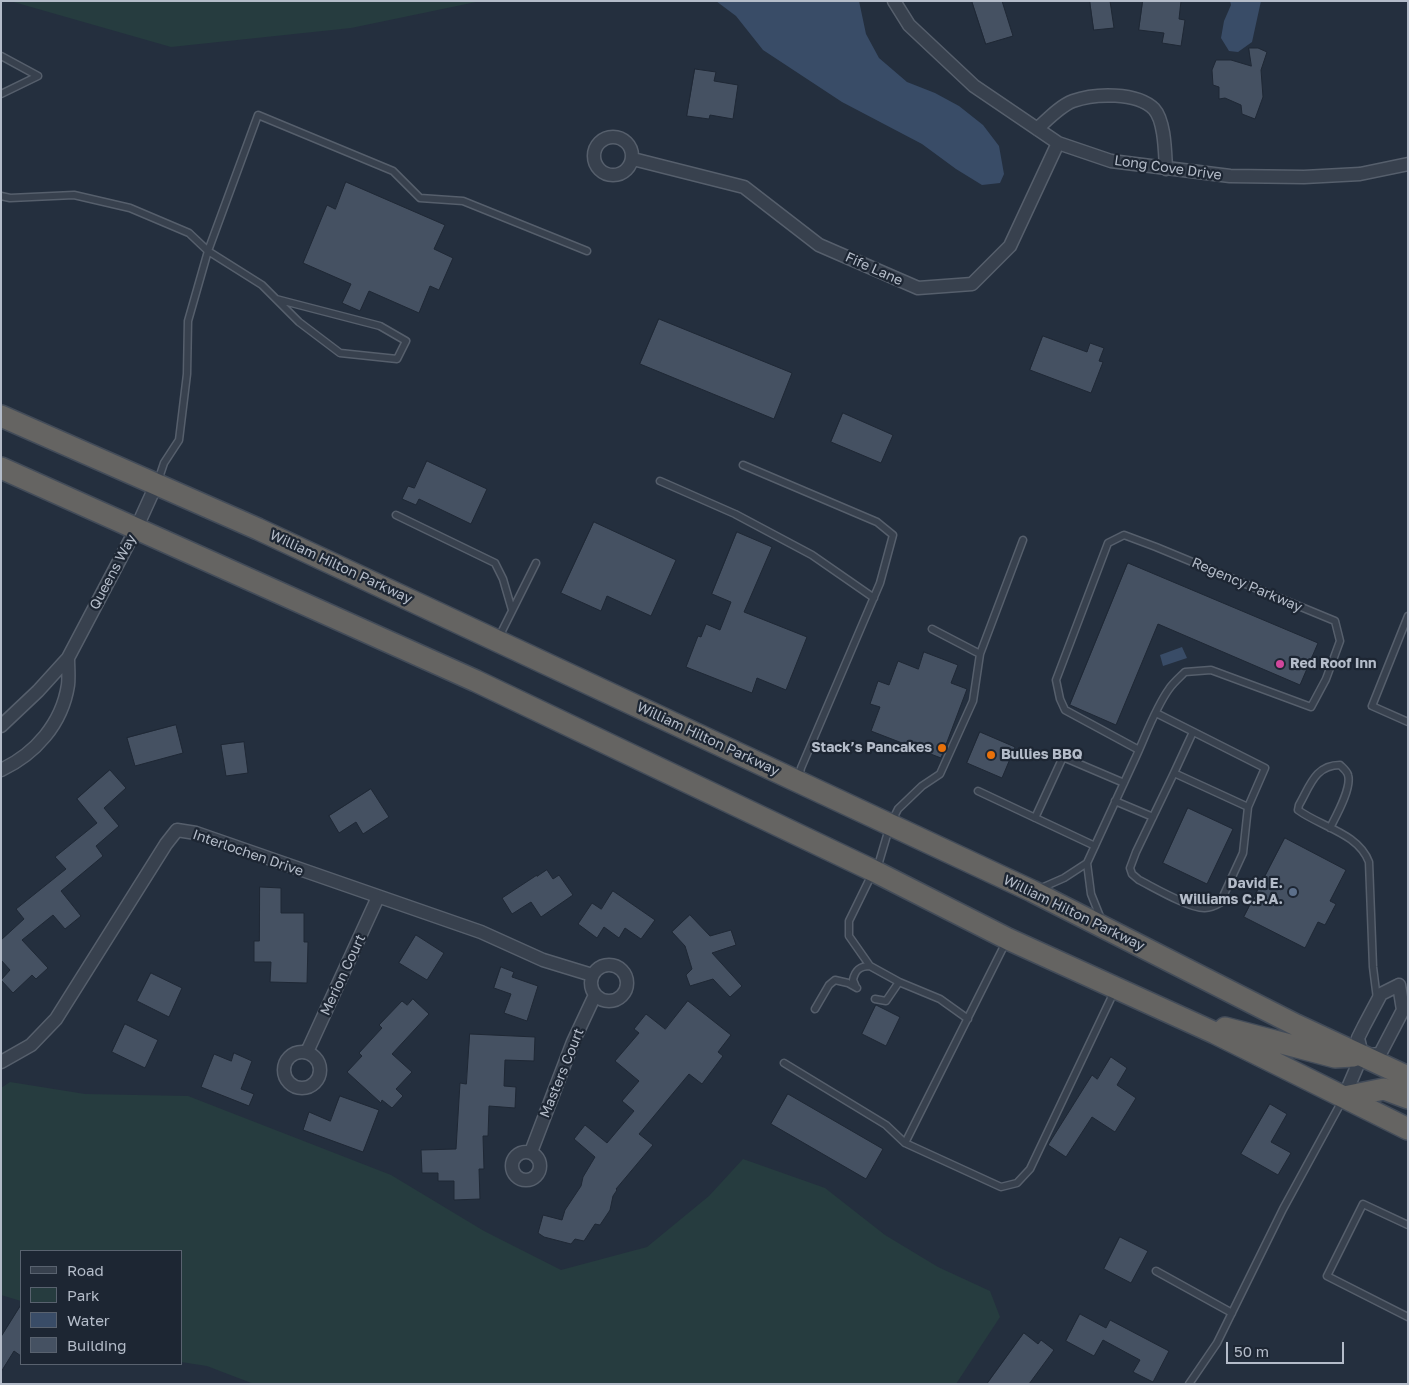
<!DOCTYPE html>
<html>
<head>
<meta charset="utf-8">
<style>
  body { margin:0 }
  #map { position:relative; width:1409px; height:1385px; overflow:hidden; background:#242f3e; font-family:"Golos Text",sans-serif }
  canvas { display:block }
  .frame { position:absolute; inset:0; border:2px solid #b4bcc9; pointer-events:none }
  .legend { position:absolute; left:20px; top:1250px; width:162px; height:115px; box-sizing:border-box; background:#1d2633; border:1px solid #59626f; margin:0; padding:6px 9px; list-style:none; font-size:15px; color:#b4bcc9 }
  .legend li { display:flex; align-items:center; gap:10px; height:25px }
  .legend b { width:25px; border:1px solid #59626f }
  .scale { position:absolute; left:1226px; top:1342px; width:118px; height:22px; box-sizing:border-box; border:2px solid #b4bcc9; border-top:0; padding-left:6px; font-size:15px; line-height:18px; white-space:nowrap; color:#b4bcc9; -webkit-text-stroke:4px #1d2633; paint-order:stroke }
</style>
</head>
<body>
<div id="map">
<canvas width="1409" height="1385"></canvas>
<div class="frame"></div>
<ul class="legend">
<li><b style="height:6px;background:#38414e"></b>Road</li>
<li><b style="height:14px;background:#263c3f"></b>Park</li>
<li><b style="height:14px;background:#394c67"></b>Water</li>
<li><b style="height:14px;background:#455162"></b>Building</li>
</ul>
<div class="scale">50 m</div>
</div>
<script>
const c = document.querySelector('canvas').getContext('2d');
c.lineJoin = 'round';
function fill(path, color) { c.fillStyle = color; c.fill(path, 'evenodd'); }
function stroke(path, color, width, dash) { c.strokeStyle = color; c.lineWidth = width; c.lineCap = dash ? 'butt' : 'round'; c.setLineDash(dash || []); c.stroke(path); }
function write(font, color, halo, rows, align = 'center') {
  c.font = font + ' "Golos Text",sans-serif'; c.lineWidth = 4.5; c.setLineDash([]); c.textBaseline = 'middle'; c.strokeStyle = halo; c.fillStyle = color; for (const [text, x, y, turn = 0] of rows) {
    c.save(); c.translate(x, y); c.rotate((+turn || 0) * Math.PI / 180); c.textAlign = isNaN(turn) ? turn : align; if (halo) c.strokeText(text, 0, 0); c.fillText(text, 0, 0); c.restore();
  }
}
fill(new Path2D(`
  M10,1H481L351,28L171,47Z
  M10,1082L85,1094L188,1096L391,1175L484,1231L561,1270L647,1247L709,1196L743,1159L825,1188L885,1235L938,1267L990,1291L1000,1317L956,1384H254L207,1366L181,1362V1251H21V1301L1,1295V1088Z`), '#263c3f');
fill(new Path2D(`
  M716,1H859L866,34L879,58L907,82L935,93L959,106L983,125L999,146L1004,174L1000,183L982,185L956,169L922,144L842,102L763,50L736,16Z
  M1230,1H1261L1252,42L1238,52L1229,51L1221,38L1224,21L1231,5Z
  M1182,647L1187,658L1163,666L1160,655Z`), '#394c67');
const building = new Path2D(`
  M972,1H1002L1013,36L986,44Z
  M1090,1H1110L1114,28L1094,30Z
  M1143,1H1181L1179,19L1185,20L1181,46L1162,43L1164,33L1139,30Z
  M1249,48H1258L1267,52L1261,70L1263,97L1255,119L1242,114L1241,105L1225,98L1219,99V87L1213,85L1212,70L1216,60H1231L1251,66Z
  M695,69L716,72L714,81L738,85L733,119L710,115L709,119L687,116Z
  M346,182L445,225L434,249L453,258L439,290L430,286L419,313L369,291L360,311L342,303L351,284L303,263L327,205L335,209Z
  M659,319L792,373L774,419L640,364Z
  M1043,336L1087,352L1090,343L1104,348L1099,361L1103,362L1091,393L1030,370Z
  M843,413L893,435L881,463L831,442Z
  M427,461L487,489L471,524L419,499L416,505L402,499L408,486L414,488Z
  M594,522L676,560L651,616L607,596L601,611L561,593Z
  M737,532L772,547L744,612L807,637L786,690L757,678L752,693L686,667L698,636L701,637L706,624L720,630L731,602L712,594Z
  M1128,563L1318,643L1300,685L1158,624L1116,725L1070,705Z
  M924,652L958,665L951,683L967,689L941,758L871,731L880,707L870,704L878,681L889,685L898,661L918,669Z
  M176,725L183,753L135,766L127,738Z
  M980,732L1015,747L1002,778L967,763Z
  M244,742L248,773L226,776L221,745Z
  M110,770L126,788L104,808L119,826L96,846L103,856L61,891L81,916L65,929L53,915L22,940L48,968L36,979L32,975L13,993L1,980L10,970L1,960V940L24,919L16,909L66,869L55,857L97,823L77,799Z
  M371,789L389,817L363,834L356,822L339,833L329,816Z
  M1188,808L1233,829L1207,884L1163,863Z
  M1285,838L1346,870L1330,901L1336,904L1325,925L1318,922L1305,948L1244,917Z
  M547,870L553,879L559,875L573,895L541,917L531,902L512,914L502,898L537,875V876Z
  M260,887L281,888V913H304V942H308L307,983L270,982L271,962H254V941H259Z
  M613,891L655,920L641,939L625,928L619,938L604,927L597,938L578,924L592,903L601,909Z
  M690,915L710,936L731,930L736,945L712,953L742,986L730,997L713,979L690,986L686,975L692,969L685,946L672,932Z
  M416,935L444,953L427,980L399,963Z
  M501,967L514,972L512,977L538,986L527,1021L504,1013L511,994L494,988Z
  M151,973L182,988L169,1017L137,1001Z
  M413,999L429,1014L392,1054L412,1072L396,1089L403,1096L392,1108L382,1100L381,1103L347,1072L362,1056L359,1053L382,1028L379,1025L402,1001L407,1005Z
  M688,1001L731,1035L718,1052L723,1056L702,1084L689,1074L639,1134L653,1145L616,1189L617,1190L613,1196L610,1210L600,1225L595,1224L584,1241L575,1239L571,1244L544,1237L538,1233L543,1215L562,1220L565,1210L581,1186L583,1177L595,1157L574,1139L585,1125L607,1143L634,1111L622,1101L639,1081L615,1061L639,1033L634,1029L646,1014L665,1029Z
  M876,1005L900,1017L886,1046L862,1034Z
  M125,1024L158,1040L145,1068L112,1052Z
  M470,1034L535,1037L534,1061L505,1060L504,1086L516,1087L515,1108L489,1106L488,1136H483L484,1169H479L480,1199L454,1200V1181H438V1173H422L421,1150L456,1149L460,1083L466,1084Z
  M234,1053L252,1061L241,1089L254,1094L249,1106L201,1087L214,1054L231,1061Z
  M1111,1057L1127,1068L1117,1085L1136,1098L1115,1132L1092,1117L1066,1157L1048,1145L1092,1075L1097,1079Z
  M788,1094L883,1149L866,1179L771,1124Z
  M340,1096L379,1110L363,1152L303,1130L309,1112L330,1121Z
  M1270,1104L1287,1114L1271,1142L1291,1153L1278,1175L1241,1154Z
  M1120,1237L1148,1251L1131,1283L1104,1269Z
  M21,1305V1356L14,1351L1,1372V1337Z
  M1080,1314L1106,1328L1110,1320L1169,1351L1153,1382L1133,1372L1140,1360L1103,1340L1094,1356L1066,1341Z
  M1024,1333L1038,1344L1041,1340L1054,1350L1029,1384H987Z`);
fill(building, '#455162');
stroke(building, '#1f2835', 1);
const service = new Path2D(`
  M1,56L38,76L1,94
  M1,196L10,198L74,195L130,208L189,233L208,251L188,321L187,374L179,440L164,463L158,481
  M276,299L380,326L406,341L397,359L340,353L299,322L262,285L208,251L258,115L393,171L420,198L463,201L587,251
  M743,465L877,522L893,535L880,583L801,768L799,778
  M660,481L735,514L812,555L874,598
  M396,515L495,563L503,579L512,610
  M1408,616L1372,706L1408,722
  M932,629L980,654
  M499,637L536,563
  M1156,713L1265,768L1248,807L1174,773L1193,732
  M1174,773L1136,852L1130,868L1132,874L1139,880C1153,887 1190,909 1205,908C1211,908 1215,906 1220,903L1243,853L1248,807
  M978,791L1095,846
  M1115,801L1153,817
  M1035,818L1063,757L1124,783
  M1330,828C1336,816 1352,788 1348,775C1347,771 1343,768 1340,765C1315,765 1310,786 1299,805L1298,810C1321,827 1358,833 1369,862L1373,967L1377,999
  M1087,863C1103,829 1118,795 1134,761C1145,738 1154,710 1169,689C1173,683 1180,677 1185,672L1211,670L1311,707L1326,679L1340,641L1335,621L1156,547L1124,535L1108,543L1056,680L1060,699L1065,710L1139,750
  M877,869L890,825L898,809L922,786L940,774L973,701L980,654L1023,540
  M872,874L849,921V936L870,966L899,982L886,1001L875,999
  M1039,889L1064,878L1087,863L1091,894L1101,919
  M1006,942L905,1143L1001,1187L1017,1183L1030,1169L1114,992
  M899,982L940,999L968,1019
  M856,987L853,980C855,970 860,966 870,966
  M815,1009L829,985L835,980L848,983L857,988
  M784,1063L886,1125L905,1143
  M1408,1225L1363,1204L1327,1276L1408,1317
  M1156,1271L1232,1313
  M1189,1384L1217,1343L1283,1209L1342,1101`);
const minor = new Path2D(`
  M894,1L909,25L974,86L1058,143L1111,161L1230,176L1304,177L1360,174L1408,164
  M1037,129C1048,119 1060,106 1073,101C1095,93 1137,92 1154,109C1165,121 1165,153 1166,169
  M594 156a19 19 0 1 1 38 0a19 19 0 1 1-38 0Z
  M633,159L744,187L819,245L918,288L972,284L1010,246L1058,143
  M1,726L38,691L68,658L136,529L156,485
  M1,770C35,754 62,724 68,685C69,677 68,667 68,658
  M591 983a18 18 0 1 1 36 0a18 18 0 1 1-36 0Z
  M284 1070a18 18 0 1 1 36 0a18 18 0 1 1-36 0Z
  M307,1052L378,897
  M1364,1055L1380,1054L1403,1010L1399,985
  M1,1062L31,1045L56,1019L166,844L177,830L196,833L481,932L543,960L592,975
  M1344,1097L1362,1055L1358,1038L1364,1026L1381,994L1399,985
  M512 1166a14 14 0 1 1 28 0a14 14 0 1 1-28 0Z
  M531,1152L573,1042L595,995`);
const trunk = new Path2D(`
  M1,416L258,529L1032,891L1296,1025L1408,1077
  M1,468L476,681L876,872L1008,939L1215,1033L1408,1129
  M1225,1028L1335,1057L1354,1056
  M1344,1097L1384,1089L1408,1098`);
stroke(service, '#565f6c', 9);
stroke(minor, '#565f6c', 15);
stroke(trunk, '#434c59', 24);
stroke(service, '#38414e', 6);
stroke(minor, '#38414e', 12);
stroke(trunk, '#656462', 21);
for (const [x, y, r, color] of [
  [1280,664,5,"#d1479c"],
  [942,748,5,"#e8710a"],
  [991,755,5,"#e8710a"],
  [1293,892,5,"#5c6f8a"]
]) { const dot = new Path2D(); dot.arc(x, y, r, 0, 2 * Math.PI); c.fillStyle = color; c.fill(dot); stroke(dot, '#1d2633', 2); }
write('14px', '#b4bcc9', '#1d2633', [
  ["Long Cove Drive",1168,168,8],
  ["Fife Lane",874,269,24],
  ["William Hilton Parkway",341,567,25],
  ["Queens Way",113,572,-62],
  ["Regency Parkway",1247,585,23],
  ["William Hilton Parkway",708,739,25],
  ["Interlochen Drive",248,853,19],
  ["William Hilton Parkway",1074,913,26],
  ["Merion Court",343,975,-65],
  ["Masters Court",562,1073,-68]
]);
write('bold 14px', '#b4bcc9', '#1d2633', [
  ["Red Roof Inn",1290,664],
  ["Stack’s Pancakes",932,748,"right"],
  ["Bullies BBQ",1001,755],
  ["David E.",1283,884,"right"],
  ["Williams C.P.A.",1283,900,"right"]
], 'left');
</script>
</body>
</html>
